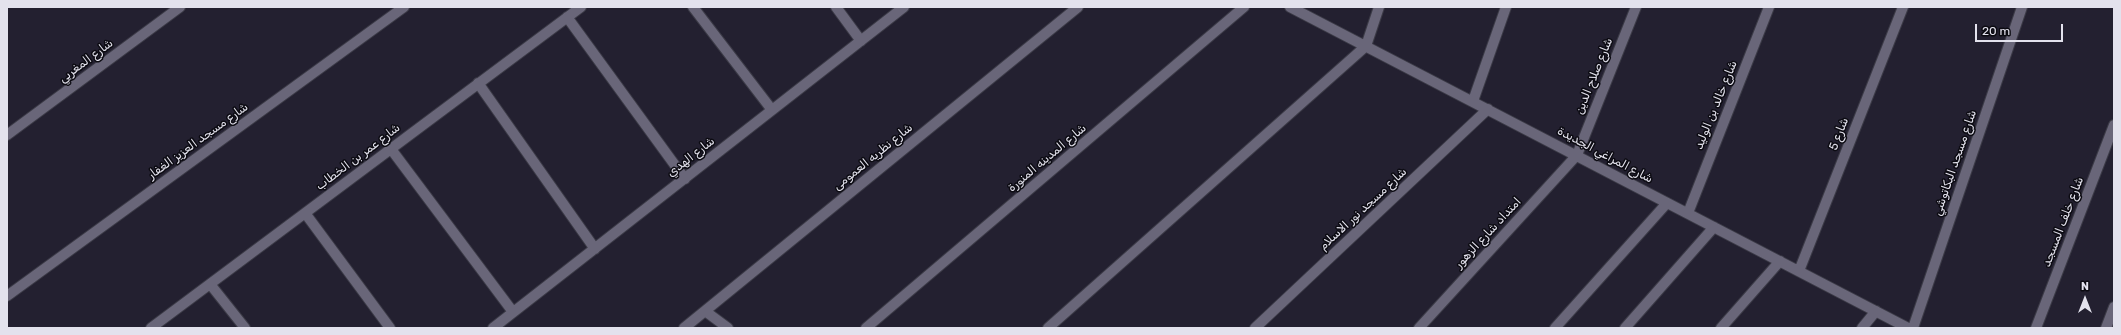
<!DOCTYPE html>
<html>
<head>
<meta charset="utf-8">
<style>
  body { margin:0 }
  #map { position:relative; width:2121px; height:335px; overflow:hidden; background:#232030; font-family:Rubik,sans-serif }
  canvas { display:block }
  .frame { position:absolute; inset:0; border:8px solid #e3e2ed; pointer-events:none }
  .north { position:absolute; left:2065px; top:279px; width:40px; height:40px; -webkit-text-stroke:3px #0c0b12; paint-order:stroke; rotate:0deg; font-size:11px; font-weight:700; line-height:16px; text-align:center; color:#e3e2ed }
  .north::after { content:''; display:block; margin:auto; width:14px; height:18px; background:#e3e2ed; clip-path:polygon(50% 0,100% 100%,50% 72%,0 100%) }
  .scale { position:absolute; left:1975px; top:24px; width:88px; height:18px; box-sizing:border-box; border:2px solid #e3e2ed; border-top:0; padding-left:5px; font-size:12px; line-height:14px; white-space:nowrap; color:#e3e2ed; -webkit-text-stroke:3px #0c0b12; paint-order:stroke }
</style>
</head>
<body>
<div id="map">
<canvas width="2121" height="335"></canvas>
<div class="frame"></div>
<div class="north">N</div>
<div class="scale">20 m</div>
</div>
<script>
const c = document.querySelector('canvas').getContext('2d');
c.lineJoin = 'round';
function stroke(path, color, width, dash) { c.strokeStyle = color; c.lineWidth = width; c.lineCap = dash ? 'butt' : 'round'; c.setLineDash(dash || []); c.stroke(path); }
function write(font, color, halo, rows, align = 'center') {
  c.font = font + ' Rubik,"Noto Sans Arabic",sans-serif'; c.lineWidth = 3; c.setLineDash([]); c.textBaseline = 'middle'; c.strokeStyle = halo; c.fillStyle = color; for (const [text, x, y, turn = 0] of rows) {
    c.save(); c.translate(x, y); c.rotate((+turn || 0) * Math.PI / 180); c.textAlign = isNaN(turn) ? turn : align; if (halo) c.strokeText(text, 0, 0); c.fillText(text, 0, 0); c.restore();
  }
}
const street = new Path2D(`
  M693,7L772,110
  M836,7L861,41
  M1290,7L1908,328
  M567,17L685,179
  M478,83L595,249
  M1473,101L1506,7
  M7,135L180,7
  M391,149L513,312
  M305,213L390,328
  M1688,213L1769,7
  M1799,271L1903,7
  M210,284L245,328
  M7,296L404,7
  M705,311L728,328
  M151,328L581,7
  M493,328L904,7
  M684,328L1078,7
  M866,328L1244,7
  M1048,328L1366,46L1379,7
  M1255,328L1488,109
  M1419,328L1577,155L1636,7
  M1555,328L1667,203
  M1625,328L1714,227
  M1721,328L1780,261
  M1862,328L1876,311
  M1913,328L2022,7
  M2036,328L2114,125
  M2106,328L2114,307`);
stroke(street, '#3b3a46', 12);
stroke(street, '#696679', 10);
write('12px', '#e3e2ed', '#0c0b12', [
  ["شارع المغربي",86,61,-37],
  ["شارع صلاح الدين",1594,76,-68],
  ["شارع خالد بن الوليد",1716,105,-68],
  ["شارع 5",1839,134,-69],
  ["شارع مسجد العزيز الغفار",198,141,-36],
  ["شارع المراغي الجديدة",1605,155,28],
  ["شارع عمر بن الخطاب",358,157,-37],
  ["شارع الهدي",691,157,-38],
  ["شارع نظريه العمومى",873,157,-39],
  ["شارع المدينه المنورة",1047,158,-40],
  ["شارع مسجد البكاتوشي",1955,163,-71],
  ["شارع مسجد نور الاسلام",1363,209,-43],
  ["شارع خلف المسجد",2063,222,-69],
  ["امتداد شارع الزهور",1488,233,-47]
]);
</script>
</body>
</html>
